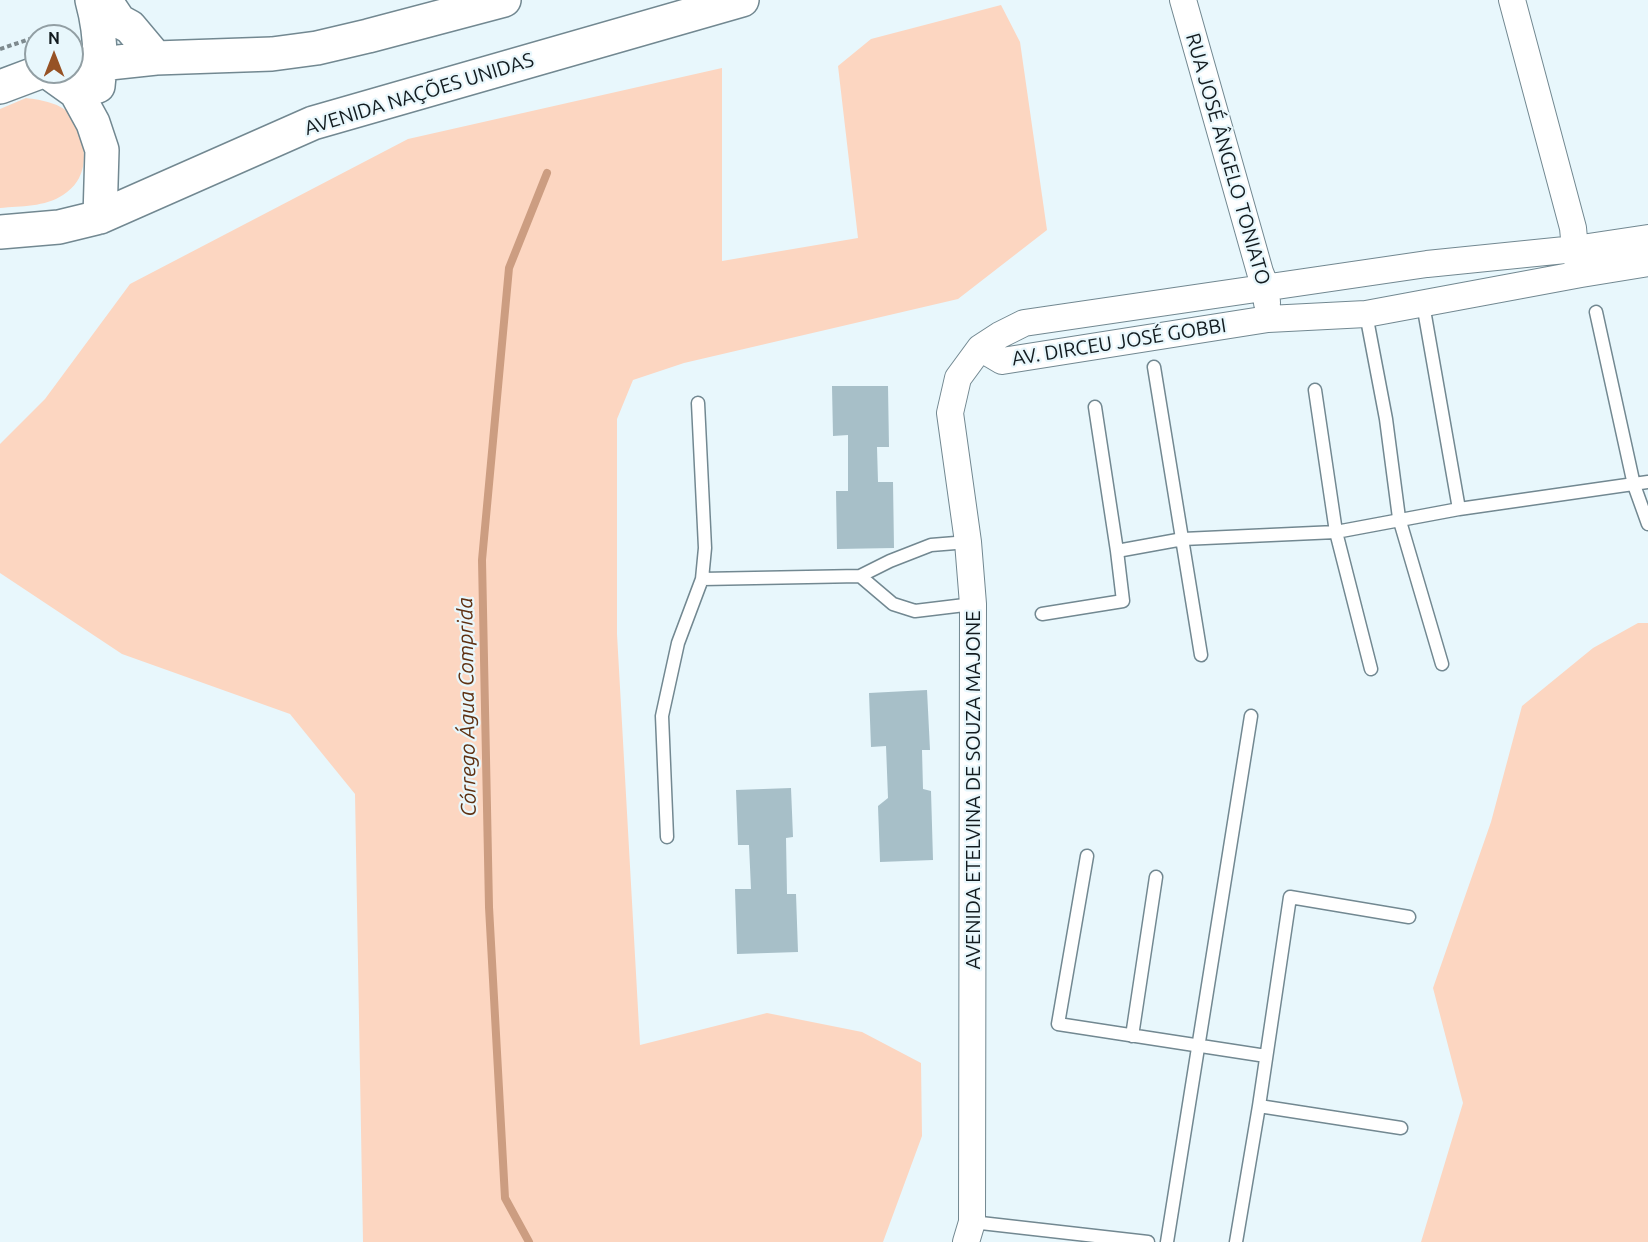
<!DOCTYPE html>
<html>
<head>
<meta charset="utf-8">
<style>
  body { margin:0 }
  #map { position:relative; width:1648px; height:1242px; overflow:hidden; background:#e8f7fc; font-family:Ubuntu,sans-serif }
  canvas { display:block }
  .north { position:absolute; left:24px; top:24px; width:60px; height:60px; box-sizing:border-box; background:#e8f7fc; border:2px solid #929fa4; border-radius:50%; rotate:0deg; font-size:16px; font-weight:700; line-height:24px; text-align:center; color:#121b1f }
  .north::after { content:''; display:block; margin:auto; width:21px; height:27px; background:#965225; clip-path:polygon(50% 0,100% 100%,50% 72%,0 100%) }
</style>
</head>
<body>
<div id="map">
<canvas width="1648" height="1242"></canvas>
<div class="north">N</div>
</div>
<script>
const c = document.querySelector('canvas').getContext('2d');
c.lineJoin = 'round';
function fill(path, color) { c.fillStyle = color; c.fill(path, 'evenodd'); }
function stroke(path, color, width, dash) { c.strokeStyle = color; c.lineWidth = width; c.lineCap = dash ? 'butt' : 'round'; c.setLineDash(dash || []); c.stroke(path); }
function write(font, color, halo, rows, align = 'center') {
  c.font = font + ' Ubuntu,sans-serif'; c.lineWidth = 4.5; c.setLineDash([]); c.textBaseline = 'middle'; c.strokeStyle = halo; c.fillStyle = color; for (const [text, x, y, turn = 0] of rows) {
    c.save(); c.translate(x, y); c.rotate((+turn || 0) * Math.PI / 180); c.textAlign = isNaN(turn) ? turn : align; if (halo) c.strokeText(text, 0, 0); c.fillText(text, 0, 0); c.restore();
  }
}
fill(new Path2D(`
  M1001,5L1020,42L1047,230L958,299L684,363L633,380L617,419V634L640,1045L767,1013L862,1032L921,1063L922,1136L883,1242H363L355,794L290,714L122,654L0,573V444L45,399L130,284L408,139L722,68V261L858,238L838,66L871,39Z
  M26,98C42,100 61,103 72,116C75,120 77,125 78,129C88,153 87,180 63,195C45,207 21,206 0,208V109Z
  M1638,623H1648V1242H1421L1463,1103L1433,988L1491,822L1522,706L1593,648Z`), '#fcd6c1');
stroke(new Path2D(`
  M529,1242L505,1198L489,907L482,560L509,268L547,173`), '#cc9d81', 8);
fill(new Path2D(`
  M832,386H888L889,447H877L878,482H893L894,548L837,549L836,491H848V435L833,436Z
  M927,690L930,750H922L923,789L931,791L933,860L880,862L878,806L888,798L886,746L871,747L869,693Z
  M791,788L793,837L786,838L787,894H796L798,952L737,954L735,889H751L749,845H738L736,790Z`), '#a7bfc8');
const lane = new Path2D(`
  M1423,304L1459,509
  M1596,312L1634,485L1648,524
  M1366,314L1386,419L1399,518L1442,664
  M1154,367L1201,655
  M1315,390L1336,532L1371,669
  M1117,551L1183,539L1336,532L1459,509L1648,482
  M860,576L893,604L915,611L973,604
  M702,579L860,576L890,561L931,545L968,542
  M1042,614L1123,601L1117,551L1095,407
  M667,837L662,716L678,643L702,579L705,548L698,403
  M1087,856L1058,1024L1266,1056
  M1132,1036L1156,877
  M1259,1106L1401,1128
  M972,1222L1148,1242
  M1167,1242L1251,716
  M1236,1242L1259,1106L1290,897L1409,917`);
const street = new Path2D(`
  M1183,0L1260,272L1266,287L1267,303
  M1512,0L1573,228L1575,249L1578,265
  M980,348L1002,361L1268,319L1366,314L1581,274L1648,263
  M966,1242L972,1222L973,604L968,542L950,413L958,378L980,348L1000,335L1024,323L1427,264L1575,249L1648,238`);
const secondary = new Path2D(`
  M92,0C100,29 102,56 98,86
  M105,0L119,21L130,27L156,58
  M72,67L156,58L272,54L317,48L368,36L504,0
  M48,72L76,92L93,123L102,150L100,217
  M0,87L40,72
  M0,232L59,227L100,217L313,123L742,0`);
stroke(lane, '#728891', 15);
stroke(street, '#728891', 28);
stroke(secondary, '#728891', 36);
stroke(new Path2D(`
  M38,36L67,29
  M0,49L36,37`), '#7e8a8e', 4, [4.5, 3]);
stroke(lane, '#fff', 12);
stroke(street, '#fff', 26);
stroke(secondary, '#fff', 33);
write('20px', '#121b1f', '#e8f7fc', [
  ["AVENIDA NAÇÕES UNIDAS",419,94,-17],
  ["RUA JOSÉ ÂNGELO TONIATO",1228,159,74],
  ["AV. DIRCEU JOSÉ GOBBI",1119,342,-9],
  ["AVENIDA ETELVINA DE SOUZA MAJONE",973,790,-90]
]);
write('italic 21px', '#5f3112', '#e8f7fc', [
  ["Córrego Água Comprida",467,707,-91]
]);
</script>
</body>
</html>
